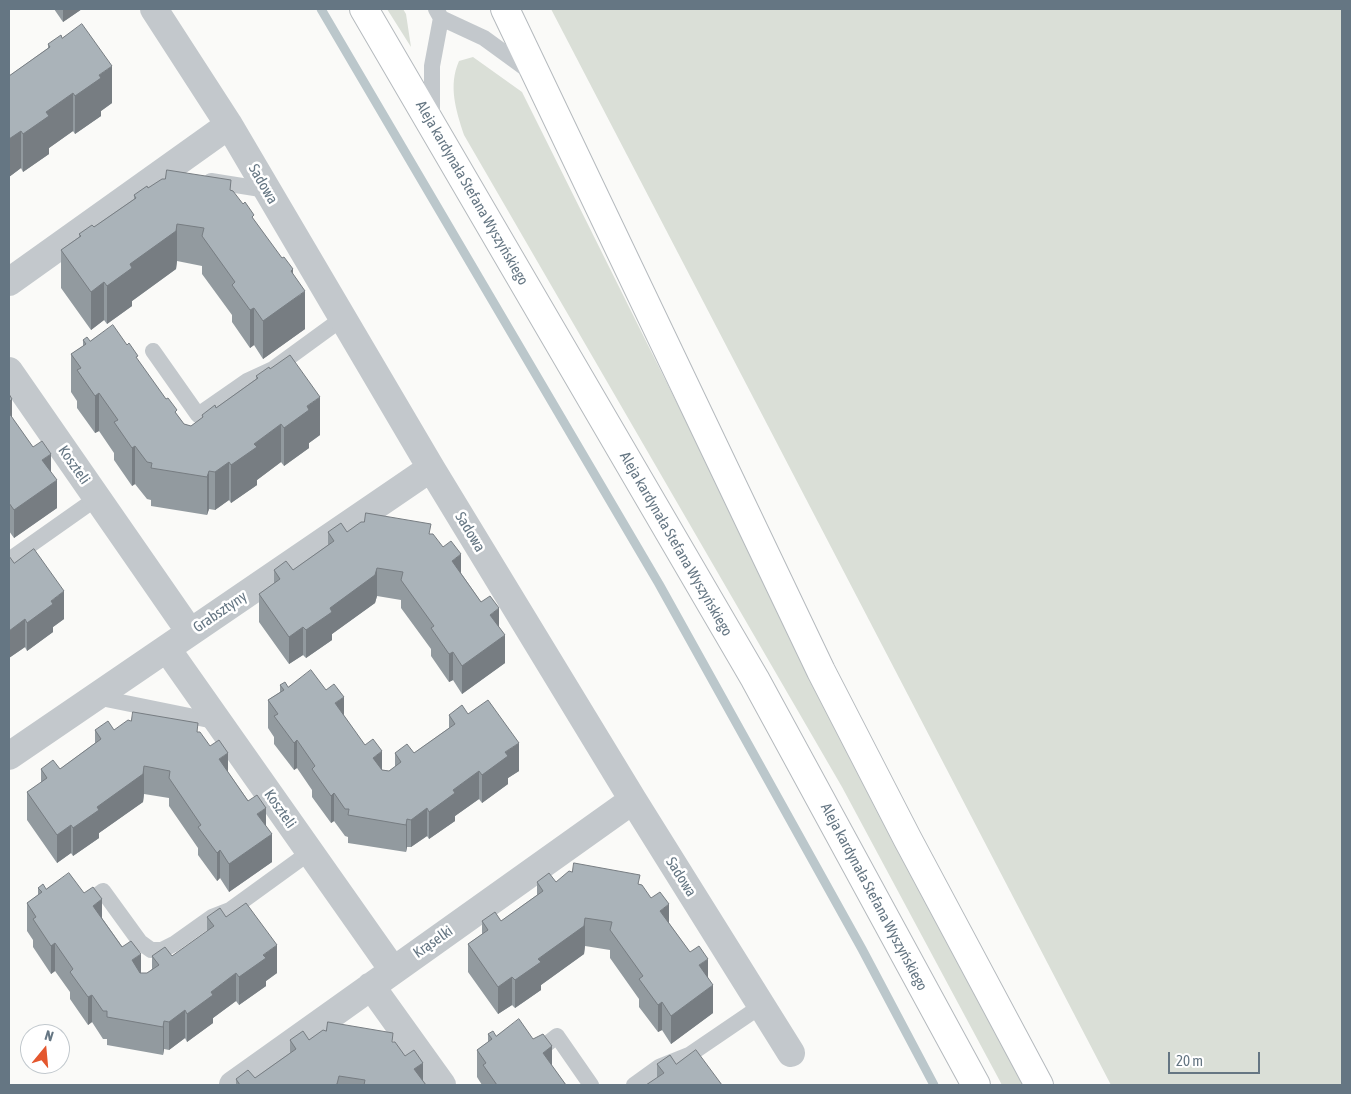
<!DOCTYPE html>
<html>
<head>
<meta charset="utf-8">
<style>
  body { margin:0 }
  #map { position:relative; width:1351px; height:1094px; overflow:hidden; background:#fafaf8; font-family:"Asap Condensed",sans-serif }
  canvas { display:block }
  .frame { position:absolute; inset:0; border:10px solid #657683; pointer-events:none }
  .north { position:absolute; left:20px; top:1024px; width:50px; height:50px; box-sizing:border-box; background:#fff; border:1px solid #c1c8cd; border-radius:50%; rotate:17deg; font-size:14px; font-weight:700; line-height:20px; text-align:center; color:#657683 }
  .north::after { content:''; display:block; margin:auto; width:18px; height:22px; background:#e4572e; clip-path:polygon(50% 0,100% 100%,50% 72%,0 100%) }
  .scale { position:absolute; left:1168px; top:1052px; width:92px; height:22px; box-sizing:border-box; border:2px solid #657683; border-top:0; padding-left:6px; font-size:15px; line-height:18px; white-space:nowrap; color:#657683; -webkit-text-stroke:4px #fff; paint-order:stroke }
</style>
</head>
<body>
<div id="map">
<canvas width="1351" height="1094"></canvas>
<div class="frame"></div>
<div class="north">N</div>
<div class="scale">20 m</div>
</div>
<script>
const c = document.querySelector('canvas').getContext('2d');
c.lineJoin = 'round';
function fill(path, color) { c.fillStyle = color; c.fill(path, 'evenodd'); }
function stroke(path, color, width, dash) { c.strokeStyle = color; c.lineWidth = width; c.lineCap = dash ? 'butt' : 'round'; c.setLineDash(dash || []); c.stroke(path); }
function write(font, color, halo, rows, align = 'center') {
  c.font = font + ' "Asap Condensed",sans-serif'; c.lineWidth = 5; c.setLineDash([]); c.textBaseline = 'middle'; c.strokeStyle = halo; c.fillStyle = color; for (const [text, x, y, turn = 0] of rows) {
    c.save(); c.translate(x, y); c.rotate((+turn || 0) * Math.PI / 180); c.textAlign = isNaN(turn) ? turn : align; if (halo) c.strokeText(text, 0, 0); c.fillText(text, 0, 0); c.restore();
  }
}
fill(new Path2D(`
  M387,9H403L406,14L411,47Z
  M551,9H1342V1085H1111Z
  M473,57L522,92L861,773L1029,1085H1002L842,787L464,135C456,110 448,86 459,61Z`), '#dadfd7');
stroke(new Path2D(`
  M321,9L659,584L862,949L934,1085`), '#bbc7cb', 9);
const primary = new Path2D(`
  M364,9L755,679L976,1085
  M505,9L821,671L907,838L1039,1085`);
stroke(primary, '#b5babe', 30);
stroke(new Path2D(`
  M436,9L441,18L484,38L532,73
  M432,120V66L441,18
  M211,181L267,190
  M153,351L198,415L247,381L273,369L343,318
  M9,560L97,498
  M96,697L219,722
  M95,897L103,891L140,942L151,950H162L174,944L212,917L230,910L310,852
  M543,1047L557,1036L591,1085
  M634,1085L659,1067L689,1055L761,1006`), '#c3c8cc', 16);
stroke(new Path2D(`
  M154,9L229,125L431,468L633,800L791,1053
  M9,282L229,125
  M9,371L190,632
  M167,649L393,970
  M9,756L431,468
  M371,986L442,1085
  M233,1085L633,800`), '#c3c8cc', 28);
stroke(primary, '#fff', 28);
fill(new Path2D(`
  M54,9H82L63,22Z
  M48,44L112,103L101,111V116L75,134L73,131L49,148V154L23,172L21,168L9,177V76L48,48Z
  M148,188L231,190L254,220L293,275L305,329L263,359L254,345L250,348L232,322V315L202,274V266L177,261L176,269L132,301V306L107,324L104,320L91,330L61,288V250L79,237V234L94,227L134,199V195Z
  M83,340L90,341L138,361L184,424L191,426L202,418V415L216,408L256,379V376L320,435L309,443V448L284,466L281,462L257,480V485L231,503L229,500L215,510L209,509L207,515L151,506V500L147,499L135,484L132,486L114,460V453L99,431L95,433L77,408V401L71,392V354L83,346Z
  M9,394L12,418L51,472L57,508L14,538L9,531Z
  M328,532L431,534L461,573L499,628L505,663L462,694L453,680L449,682L431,656V649L401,608V600L377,596L375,603L332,634V640L306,658L303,655L289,664L259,622V594L274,584V570H293L328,545Z
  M9,556L14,563L64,619L53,627V632L27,651L25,647L9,658Z
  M280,685L288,687L344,716L382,770L389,771L395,767V753H414L449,728V715L468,714L519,771L508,778V784L482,803L479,799L455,816V821L429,839L427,836L411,847H407L406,852L348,843V837L345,836L334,821L331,823L312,797V790L297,768L294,770L274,744V737L268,728V700L280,692Z
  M95,730H114L198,732L228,772L266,826L272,862L229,892L220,878L217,881L198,855V848L169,806V798L144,794L143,802L99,833V838L73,856L71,853L57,863L27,820V792L41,783V769H60L95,743Z
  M537,882L640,884L669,923L708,978L713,1013L671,1044L662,1030L658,1032L639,1007V999L610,958V950L585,946L584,954L541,985V990L515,1008L512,1005L498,1014L468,972V944L482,934V921H501L537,895Z
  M38,888L46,889L102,918L141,973H147L152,969V956H172L207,931V917H226L277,973L266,981V986L239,1005L236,1001L213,1018V1023L187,1042L185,1038L169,1050L164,1049L163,1055L107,1045V1039H103L92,1022L88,1025L70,999V992L55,971L51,974L33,947V940L27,931V903L38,895Z
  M326,1031L393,1042L426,1085H236V1079L255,1078L290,1053V1040H309Z
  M488,1034L496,1036L552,1066L566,1085H482L477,1077V1050L488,1042Z
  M657,1064H676L657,1078Z`), '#929a9f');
fill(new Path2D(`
  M63,9H82L63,22Z
  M112,66V103L101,111V116L75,134V96L99,75Z
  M73,93V131L49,148V154L23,172V134L46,112Z
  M21,131V168L9,177V139Z
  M177,224V261L176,269L132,301V306L107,324V286L130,264Z
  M293,269V300L305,291V329L263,359V321L291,271Z
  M104,282V320L91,330V292Z
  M254,308V345L250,348V310Z
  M99,393V431L95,433V396Z
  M320,397V435L309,443V448L284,466V428L307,406Z
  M12,399V427L9,430V402Z
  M281,424V462L257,480V485L231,503V465L254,444Z
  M135,446V484L132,486V448Z
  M51,454V482L42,460Z
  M229,462V500L215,510V472Z
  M209,471V509L207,515V477Z
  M57,480V508L14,538V510Z
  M461,554V582L452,561Z
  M377,568V596L375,603L332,634V640L306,658V630L330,608Z
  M64,591V619L53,627V632L27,651V623L51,601Z
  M499,608V636L490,615Z
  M25,619V647L9,658V631Z
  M303,627V655L289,664V637Z
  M505,635V663L462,694V666Z
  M453,652V680L449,682V654Z
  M344,697V725L335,703Z
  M297,740V768L294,770V743Z
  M519,743V771L508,778V784L482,803V775L505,752Z
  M382,751V779L373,758Z
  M228,753V781L219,759Z
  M144,766V794L143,802L99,833V838L73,856V828L97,807Z
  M479,771V799L455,816V821L429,839V812L453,790Z
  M334,793V821L331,823V796Z
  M266,808V835L257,814Z
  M427,808V836L411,847V820Z
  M407,819V847L406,852V825Z
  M71,825V853L57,863V835Z
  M272,834V862L229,892V864Z
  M220,850V878L217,881V853Z
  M102,899V927L93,906Z
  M669,904V932L660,911Z
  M585,918V946L584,954L541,985V990L515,1008V980Z
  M55,943V971L51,974V946Z
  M277,945V973L266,981V986L239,1005V977L263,955Z
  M141,954V982L132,960Z
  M708,959V987L699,965Z
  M236,973V1001L213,1018V1023L187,1042V1014L211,992Z
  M512,977V1005L498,1014V987Z
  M713,985V1013L671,1044V1016Z
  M92,995V1022L88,1025V997Z
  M662,1002V1030L658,1032V1005Z
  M185,1010V1038L169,1050V1022Z
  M164,1021V1049L163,1055V1027Z
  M552,1046V1074L543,1053Z
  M423,1063V1085L414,1069Z`), '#777d82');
const building = new Path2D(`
  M82,24L112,66L99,75L101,78L75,96L73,93L46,112L49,116L23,134L21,131L9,139V76L50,47L48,44L61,35L62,38Z
  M167,170L231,180L230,190L233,191L243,204L245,202L254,215L252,217L282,258L284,257L293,269L291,271L305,291L263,321L254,308L250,310L232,285L235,282L202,236L204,228L177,224L176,231L130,264L132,268L107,286L104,282L91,292L61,250L81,236L79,234L92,225L94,227L136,198L134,195L147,186L148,188L162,179H165Z
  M113,325L127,345L129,343L138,356L136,357L166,399L168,398L177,410L175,412L184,424L191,426L203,417L202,415L215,405L216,408L258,378L256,376L269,367L270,369L290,355L320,397L307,406L309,410L284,428L281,424L254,444L257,447L231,465L229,462L215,472L209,471L207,477L151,468L152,463L147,462L135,446L132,448L114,422L118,420L99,393L95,396L77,370L81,368L71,354L86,344L83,340L87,337L90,341Z
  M9,394L12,399L9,402Z
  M9,413L33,447L42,441L51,454L42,460L57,480L14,510L9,503Z
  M366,513L431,524L429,534H433L443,547L451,541L461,554L452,561L481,602L490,596L499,608L490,615L505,635L462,666L453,652L449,654L431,628L434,626L401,580L403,572L377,568L375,575L330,608L332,612L306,630L303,627L289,637L259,594L280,579L274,570L286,561L293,570L334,541L328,532L341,523L347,532L361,522H364Z
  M34,549L64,591L51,601L53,604L27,623L25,619L9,631V556L14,563Z
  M311,670L326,690L334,684L344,697L335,703L365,745L373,739L382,751L373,758L382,770L389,771L401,762L395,753L407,744L414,753L455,724L449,715L462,705L468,714L488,700L519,743L505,752L508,756L482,775L479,771L453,790L455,793L429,812L427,808L411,820L407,819L406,825L348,815L349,809H345L334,793L331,796L312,769L315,766L297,740L294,743L274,716L278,714L268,700L284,690L280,685L285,682L288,687Z
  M133,712L198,723L197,732H200L210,746L219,740L228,753L219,759L248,801L257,795L266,808L257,814L272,834L229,864L220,850L217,853L198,827L201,825L169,778L170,771L144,766L143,774L97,807L99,810L73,828L71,825L57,835L27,792L47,778L41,769L53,760L60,769L101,739L95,730L108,721L114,730L128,720L131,721Z
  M574,863L640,875L638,884L642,885L651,898L660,892L669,904L660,911L690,952L699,946L708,959L699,965L713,985L671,1016L662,1002L658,1005L639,979L643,976L610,930L612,922L585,918L584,926L538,959L541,962L515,980L512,977L498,987L468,944L488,930L482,921L495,912L501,921L543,891L537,882L549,873L556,882L569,871L572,872Z
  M69,873L84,893L93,887L102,899L93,906L122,947L131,941L141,954L132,960L140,973H147L159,965L152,956L165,947L172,956L214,926L207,917L220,908L226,917L246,903L277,945L263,955L266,958L239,977L236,973L211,992L213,995L187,1014L185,1010L169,1022L164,1021L163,1027L107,1017V1011H103L92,995L88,997L70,972L73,969L55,943L51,946L33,919L36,917L27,903L42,892L38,888L43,884L46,889Z
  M519,1019L533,1039L543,1034L552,1046L543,1053L566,1085H497L483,1065L486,1063L477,1050L492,1039L488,1034L493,1031L496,1036Z
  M328,1022L393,1033L392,1042H395L405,1056L414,1050L423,1063L414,1069L426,1085H364L365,1080L339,1076L337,1084L335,1085H240L236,1079L248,1070L255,1078L296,1049L290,1040L303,1031L309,1040L323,1030L326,1031Z
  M696,1050L722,1085H646L664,1073L657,1064L670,1055L676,1064Z`);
fill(building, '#aab3b9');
stroke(building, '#777d82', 1);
write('15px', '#657683', '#fff', [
  ["Sadowa",263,184,60],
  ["Aleja kardynała Stefana Wyszyńskiego",472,193,60],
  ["Koszteli",74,465,55],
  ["Sadowa",470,532,59],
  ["Aleja kardynała Stefana Wyszyńskiego",676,544,60],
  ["Grabsztyny",220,612,-34],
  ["Koszteli",280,809,55],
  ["Sadowa",681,877,58],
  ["Aleja kardynała Stefana Wyszyńskiego",874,897,62],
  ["Krąselki",433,942,-35]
]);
</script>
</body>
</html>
